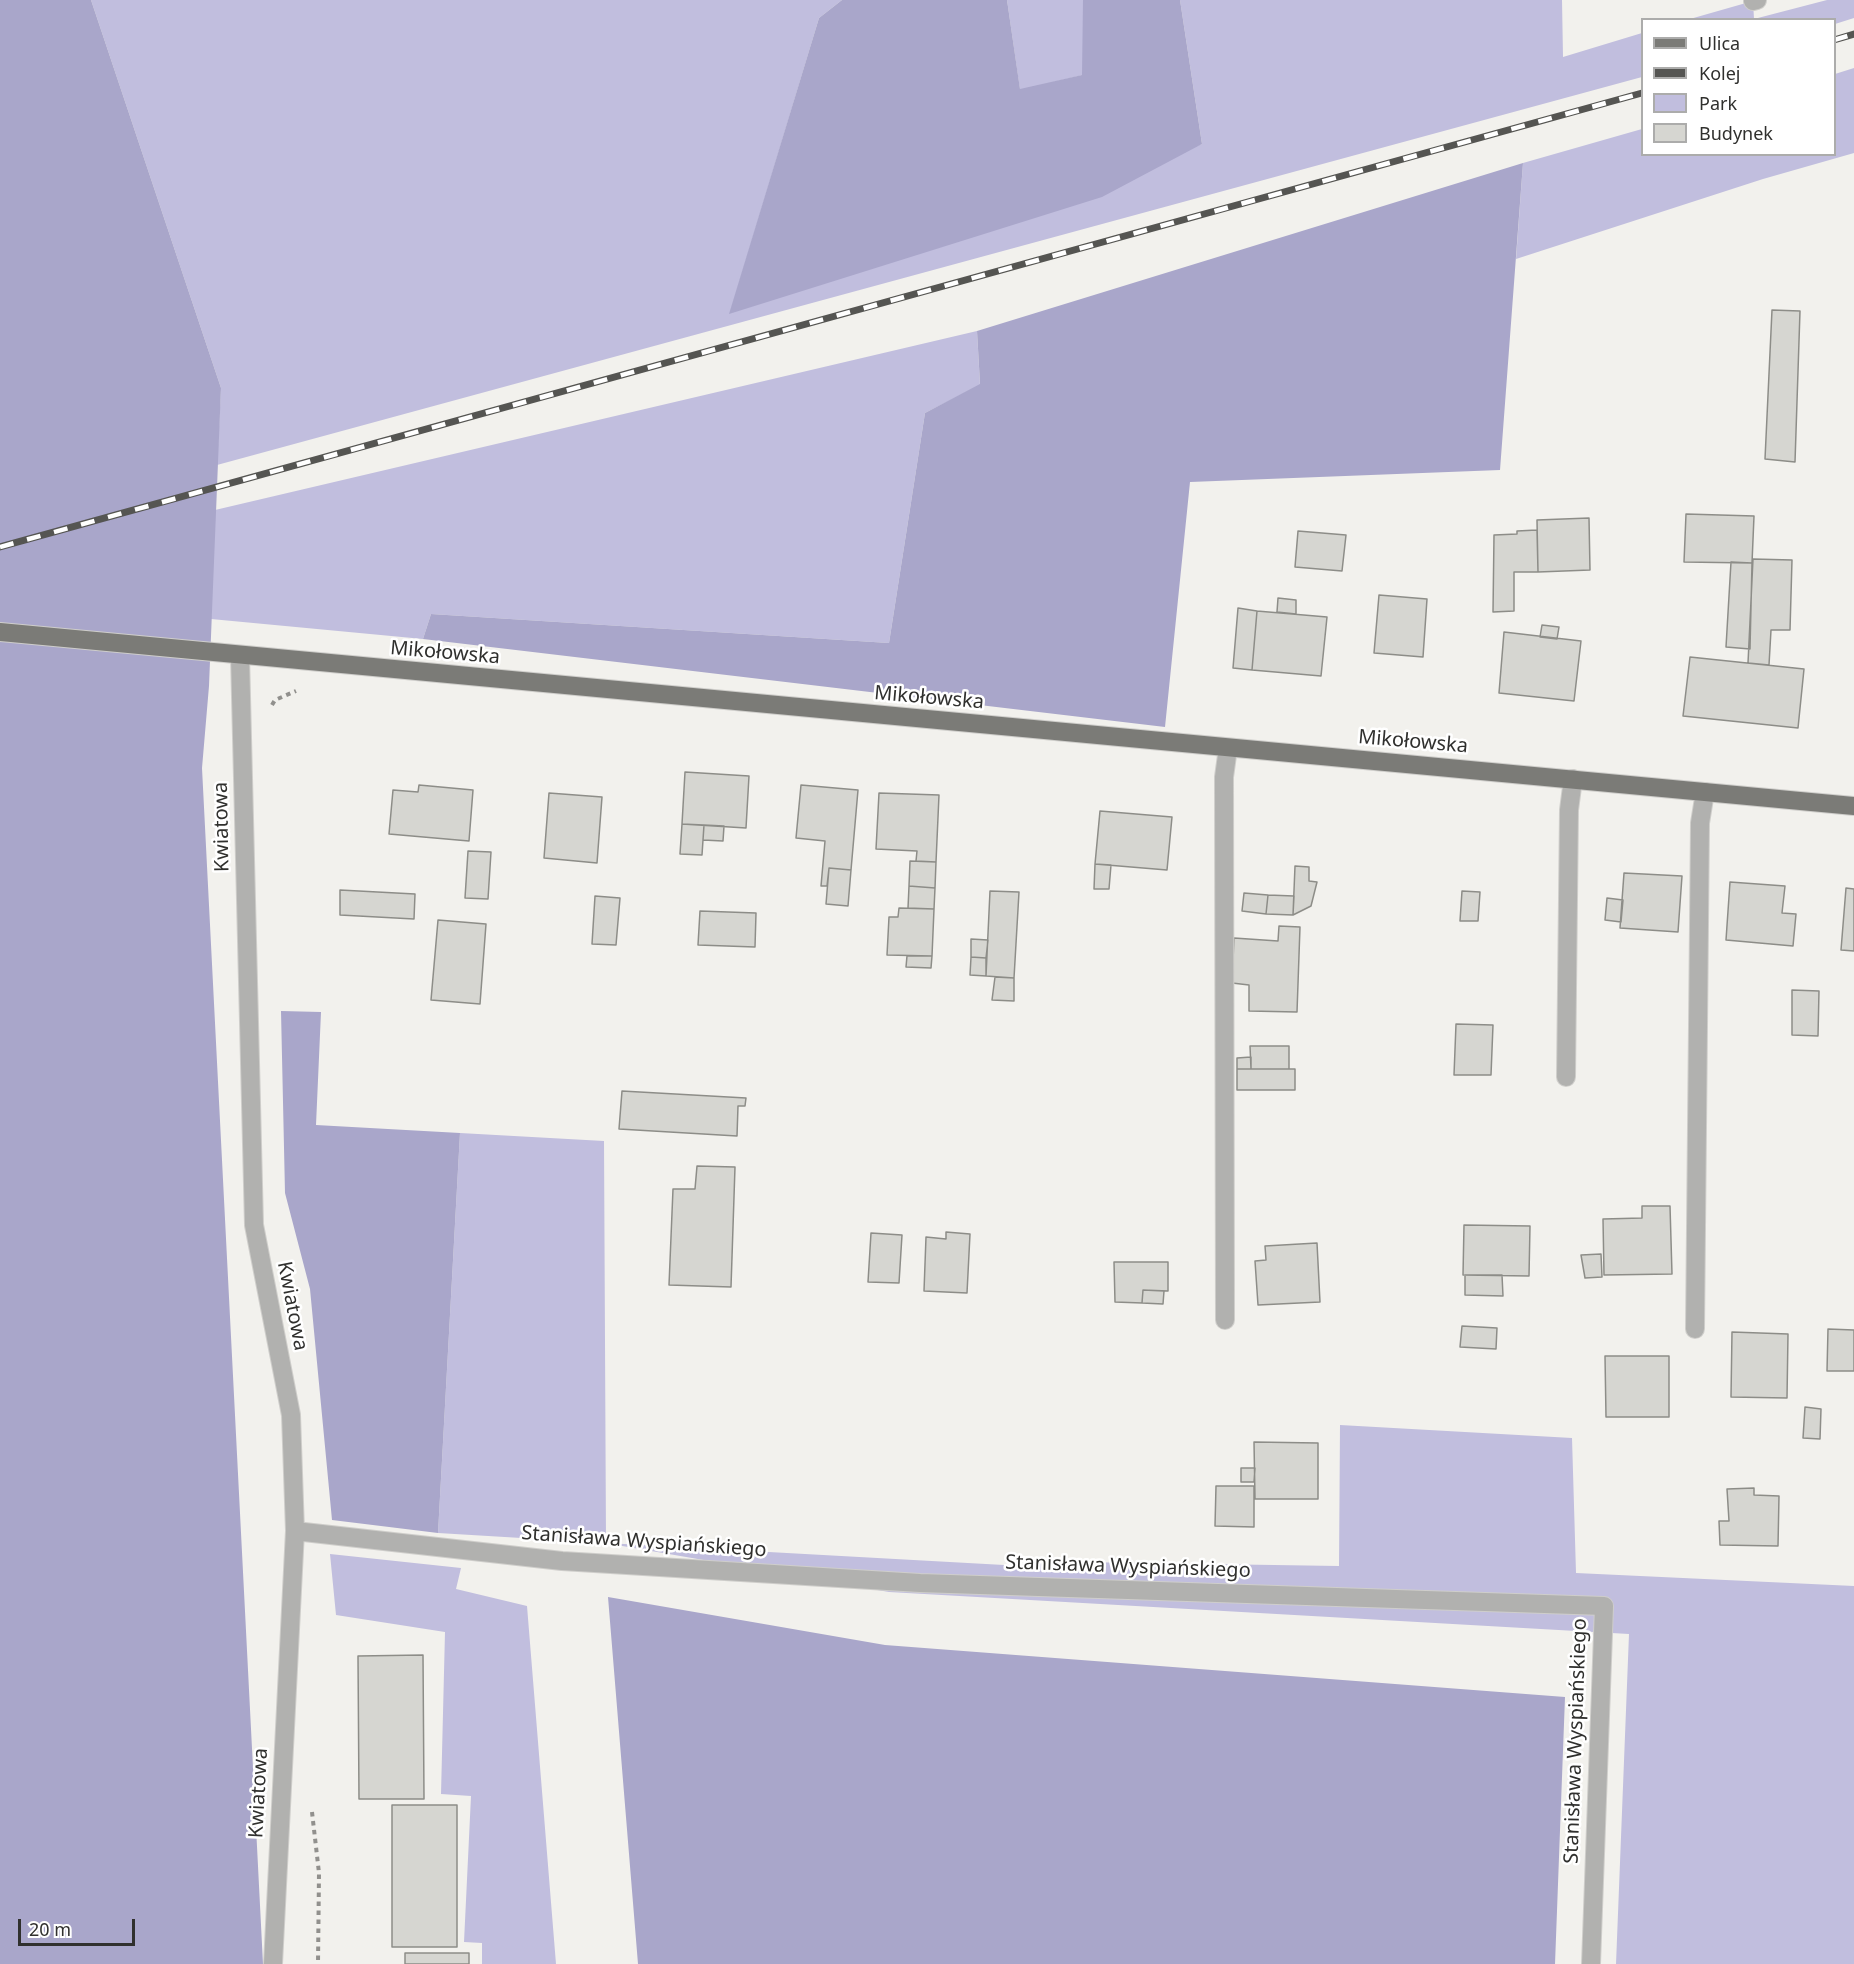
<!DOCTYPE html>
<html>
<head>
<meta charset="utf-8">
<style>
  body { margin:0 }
  #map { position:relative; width:1854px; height:1964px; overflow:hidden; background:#f2f1ed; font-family:"Noto Sans",sans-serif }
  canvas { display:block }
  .legend { position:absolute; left:1641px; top:18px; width:195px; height:138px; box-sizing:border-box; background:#fff; border:2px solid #acacab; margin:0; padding:8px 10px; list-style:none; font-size:18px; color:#30302e }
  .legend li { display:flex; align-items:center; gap:12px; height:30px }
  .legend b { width:30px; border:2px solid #acacab }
  .scale { position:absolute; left:18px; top:1919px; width:117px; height:27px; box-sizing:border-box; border:3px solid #30302e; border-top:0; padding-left:8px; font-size:18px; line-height:21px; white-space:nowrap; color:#30302e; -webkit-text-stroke:4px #fff; paint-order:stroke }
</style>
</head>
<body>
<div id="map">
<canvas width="1854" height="1964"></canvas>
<ul class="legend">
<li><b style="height:8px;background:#7b7b77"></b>Ulica</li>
<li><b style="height:8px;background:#555552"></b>Kolej</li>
<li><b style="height:16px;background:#c1bede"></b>Park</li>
<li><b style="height:16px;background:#d6d6d1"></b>Budynek</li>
</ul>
<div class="scale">20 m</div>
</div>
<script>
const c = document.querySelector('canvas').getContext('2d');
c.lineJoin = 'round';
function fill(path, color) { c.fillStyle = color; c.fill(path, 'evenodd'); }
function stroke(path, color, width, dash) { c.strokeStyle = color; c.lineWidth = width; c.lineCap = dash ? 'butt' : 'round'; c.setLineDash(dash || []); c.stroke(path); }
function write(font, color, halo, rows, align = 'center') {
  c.font = font + ' "Noto Sans",sans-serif'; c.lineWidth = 5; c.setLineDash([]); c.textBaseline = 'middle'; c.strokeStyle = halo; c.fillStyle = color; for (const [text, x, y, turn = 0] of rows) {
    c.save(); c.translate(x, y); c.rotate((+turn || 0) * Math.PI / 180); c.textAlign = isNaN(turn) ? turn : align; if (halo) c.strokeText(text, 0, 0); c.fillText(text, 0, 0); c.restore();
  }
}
fill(new Path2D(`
  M91,0H842L819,18L730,313L1202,144L1180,0H1562L1563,57L1642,33V77L217,465L221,388Z
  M1007,0H1083V75L1020,90Z
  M1827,0H1854V18L1835,24L1834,20H1754V19Z
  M1753,1L1754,19H1690Z
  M1854,68V153L1763,179L1516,259L1523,163L1642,129V154H1834L1835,74Z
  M977,331L980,385L925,413L889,643L431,614L423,639L211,619L215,510Z
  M460,1133L604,1141L606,1543L1004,1565L1079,1562L1339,1566L1340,1425L1572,1438L1576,1573L1854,1586V1964H1616L1629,1634L889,1592L605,1543L438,1533Z
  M330,1554L461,1568L456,1589L527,1606L556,1964H482V1943L464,1942L471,1796L441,1794L445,1632L336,1615Z`), '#c1bede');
fill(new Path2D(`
  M0,0H91L221,388L209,686L202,768L263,1964H0Z
  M842,0H1007L1020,89L1082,75L1083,0H1180L1202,144L1102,197L729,314L819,18Z
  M1523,163L1500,470L1190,482L1165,727L423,639L431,614L889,643L925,413L980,384L977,331Z
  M281,1011L321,1012L316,1125L460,1133L438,1533L332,1520L310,1289L285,1193Z
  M608,1597L885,1645L1565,1697L1555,1964H638Z`), '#a9a6ca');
const building = new Path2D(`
  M1772,310L1800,311L1795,462L1765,459Z
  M1686,514L1754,516L1752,563L1684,562Z
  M1589,518L1590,570L1538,572L1537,520Z
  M1537,530L1538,572H1514V611L1493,612L1494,535L1517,534V531Z
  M1298,531L1346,535L1342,571L1295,567Z
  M1753,559L1792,560L1790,630H1771L1769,665L1748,663Z
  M1731,562L1752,563L1750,649L1726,647Z
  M1379,595L1427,599L1423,657L1374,653Z
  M1278,598L1296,600V614L1277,612Z
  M1238,608L1257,611L1252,670L1233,668Z
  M1257,611L1327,617L1321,676L1252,670Z
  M1542,625L1559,627L1557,639L1540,637Z
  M1504,632L1581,641L1574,701L1499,693Z
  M1690,657L1804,669L1798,728L1683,716Z
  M685,772L749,776L746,828L682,824Z
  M419,785L473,790L469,841L389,834L393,790L418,792Z
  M801,785L858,790L851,870L829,868L827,886H821L825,841L796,838Z
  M549,793L602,797L597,863L544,858Z
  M879,793L939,795L936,862L916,861L917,851L876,849Z
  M1100,811L1172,817L1167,870L1095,864Z
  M682,824L704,825L702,855L680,854Z
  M704,825L724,826L723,841L703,840Z
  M468,851L491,852L488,899L465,898Z
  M910,861L936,862L935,888L909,886Z
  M1095,864L1111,865L1109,889H1094Z
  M1295,866L1309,867V881L1317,882L1311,906L1293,915Z
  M829,868L851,870L848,906L826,904Z
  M1624,873L1682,876L1678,932L1620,928Z
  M1730,882L1785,886L1782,913L1796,914L1793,946L1726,940Z
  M909,886L935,888L934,909L908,908Z
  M1846,888L1854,889V951L1841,950Z
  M340,890L415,894L414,919L340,915Z
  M990,891L1019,892L1014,978L986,976Z
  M1462,891L1480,892L1478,921H1460Z
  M1244,893L1268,895L1266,914L1242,911Z
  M1268,895L1294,896L1293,915L1266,914Z
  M595,896L620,898L616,945L592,944Z
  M1607,898L1623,900L1621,922L1605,920Z
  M899,908L934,909L932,956L887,955L889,917H898Z
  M700,911L756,913L755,947L698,945Z
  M438,920L486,924L480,1004L431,1000Z
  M1279,926L1300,927L1297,1012L1249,1011V985L1232,983L1234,938L1278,941Z
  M971,939L988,940L986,958L971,957Z
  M907,956H932L931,968L906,967Z
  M971,957L986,958V976L970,975Z
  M995,977L1014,978V1001L992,1000Z
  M1792,990L1819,991L1818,1036L1792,1035Z
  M1456,1024L1493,1025L1491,1075H1454Z
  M1250,1046H1289V1069H1251Z
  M1251,1057V1069H1237V1058Z
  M1237,1069H1295V1090H1237Z
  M622,1091L746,1098L745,1106H738L737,1136L619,1129Z
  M697,1166L735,1167L731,1287L669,1285L673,1189H695Z
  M1642,1206H1670L1672,1274L1604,1275L1603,1219L1642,1218Z
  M1464,1225L1530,1226L1529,1276L1463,1275Z
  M946,1232L970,1234L967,1293L924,1291L926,1237L946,1239Z
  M871,1233L902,1235L899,1283L868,1282Z
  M1317,1243L1320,1302L1258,1305L1255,1261L1266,1260L1265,1246Z
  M1601,1254L1602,1277L1585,1278L1581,1255Z
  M1114,1262H1168V1291L1143,1290L1142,1303L1115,1302Z
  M1465,1275H1502L1503,1296L1465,1295Z
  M1143,1290L1164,1291L1163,1304L1142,1303Z
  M1462,1326L1497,1328L1496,1349L1460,1347Z
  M1828,1329L1854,1330V1371H1827Z
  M1732,1332L1788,1334L1787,1398L1731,1397Z
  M1605,1356H1669V1417H1606Z
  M1805,1407L1821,1409L1820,1439L1803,1438Z
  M1254,1442L1318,1443V1499H1255Z
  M1241,1468H1255L1254,1482H1241Z
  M1216,1486H1254V1527L1215,1526Z
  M1754,1488V1495L1779,1496L1778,1546L1720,1545L1719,1521H1729L1727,1489Z
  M423,1655L424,1799H359L358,1656Z
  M392,1805H457V1947H392Z
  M405,1953H469V1964H405Z`);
fill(building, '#d6d6d1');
stroke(building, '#8d8d88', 1.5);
const minor = new Path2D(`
  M1753,1L1757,0
  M240,656L254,1225L291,1415L295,1531L273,1964
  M1566,1077L1569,810L1573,779
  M1225,1320L1224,777L1228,748
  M1695,1329L1700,823L1705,792
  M295,1531L562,1561L920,1583L1604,1606L1591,1964`);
const major = new Path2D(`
  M0,632L1854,806`);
stroke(minor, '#cfcecb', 20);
stroke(major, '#cfcecb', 20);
stroke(new Path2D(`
  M272,705L275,700L296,691
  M312,1812L319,1873L318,1964`), '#91908d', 4, [4.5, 4.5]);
stroke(minor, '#b1b1af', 18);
stroke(major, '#7b7b77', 18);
const rail = new Path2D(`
  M1834,40L1854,34
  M0,547L1642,93`);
stroke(rail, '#555552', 7);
stroke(rail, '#fff', 4.5, [14]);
write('20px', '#30302e', '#fff', [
  ["Mikołowska",445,653,5],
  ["Mikołowska",929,698,5],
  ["Mikołowska",1413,742,5],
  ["Kwiatowa",222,827,-91],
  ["Kwiatowa",292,1306,79],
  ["Stanisława Wyspiańskiego",644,1542,4],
  ["Stanisława Wyspiańskiego",1128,1567,2],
  ["Stanisława Wyspiańskiego",1576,1741,-88],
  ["Kwiatowa",259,1793,-87]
]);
</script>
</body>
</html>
